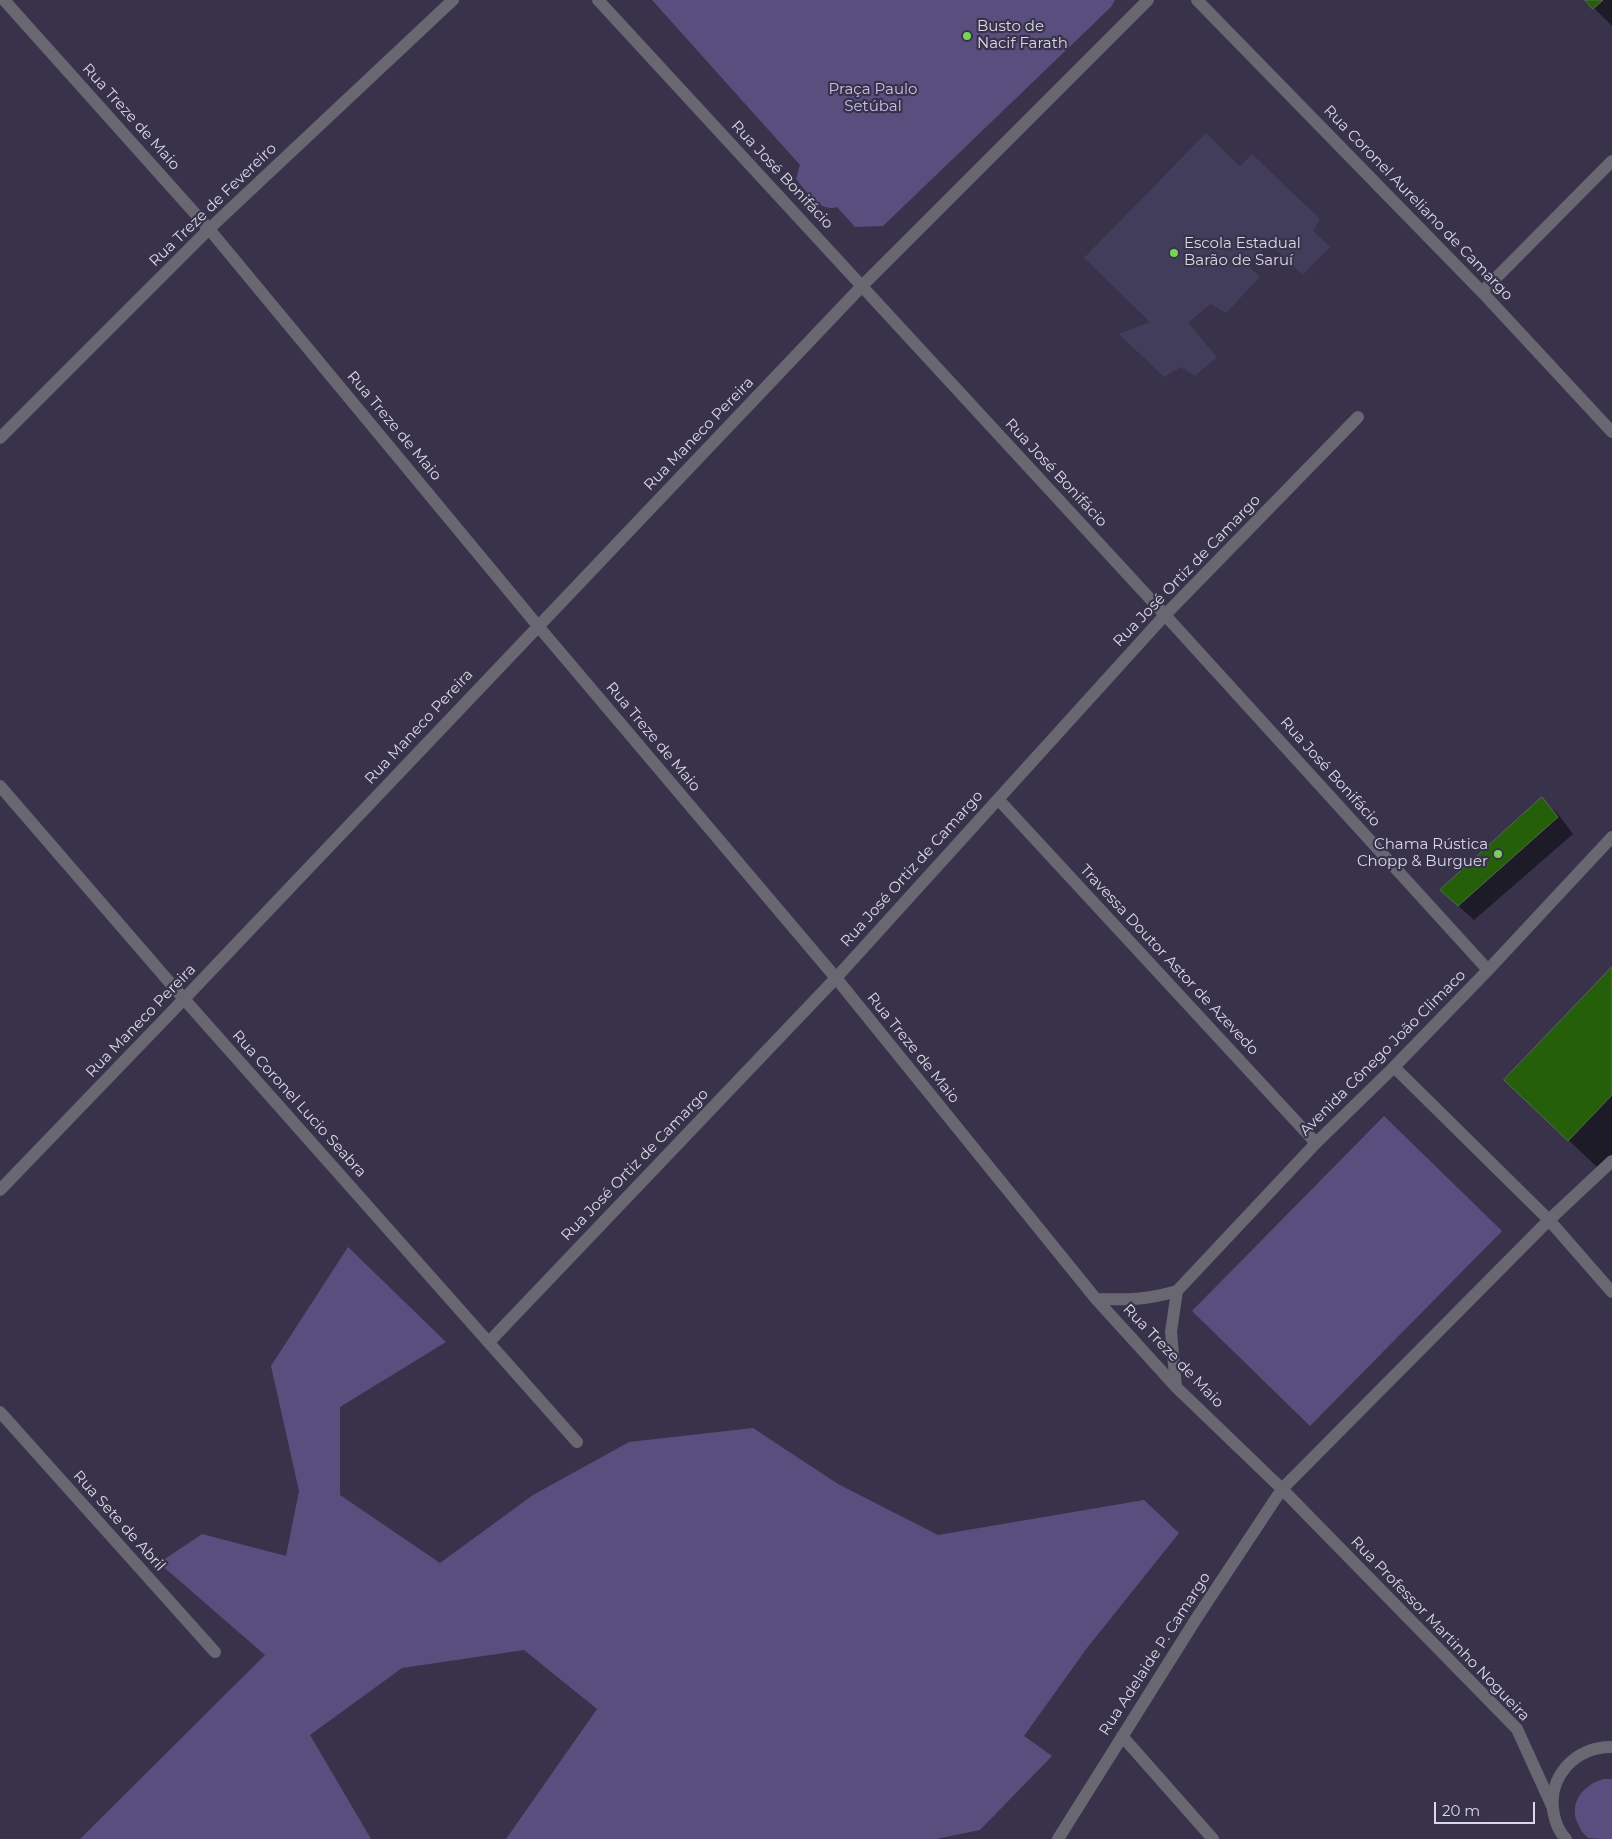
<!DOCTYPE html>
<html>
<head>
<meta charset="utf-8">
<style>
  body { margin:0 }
  #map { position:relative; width:1612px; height:1839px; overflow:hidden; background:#38334a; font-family:Montserrat,sans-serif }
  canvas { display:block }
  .scale { position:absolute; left:1434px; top:1802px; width:101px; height:22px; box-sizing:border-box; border:2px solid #dad8e6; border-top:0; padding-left:6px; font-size:15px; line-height:18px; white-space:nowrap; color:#dad8e6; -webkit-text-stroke:4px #38334a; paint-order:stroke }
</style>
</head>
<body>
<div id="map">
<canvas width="1612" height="1839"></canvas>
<div class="scale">20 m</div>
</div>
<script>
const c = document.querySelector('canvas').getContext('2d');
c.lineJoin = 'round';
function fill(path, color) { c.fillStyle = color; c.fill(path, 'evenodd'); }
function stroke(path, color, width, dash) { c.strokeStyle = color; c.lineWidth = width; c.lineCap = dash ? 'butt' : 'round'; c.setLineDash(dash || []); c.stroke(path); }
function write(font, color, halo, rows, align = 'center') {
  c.font = font + ' Montserrat,sans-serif'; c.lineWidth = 4.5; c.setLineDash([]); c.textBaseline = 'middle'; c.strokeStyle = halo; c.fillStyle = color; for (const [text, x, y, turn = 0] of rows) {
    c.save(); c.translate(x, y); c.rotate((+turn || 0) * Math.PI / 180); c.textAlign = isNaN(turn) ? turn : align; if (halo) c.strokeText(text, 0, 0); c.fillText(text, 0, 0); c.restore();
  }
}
fill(new Path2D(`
  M1206,133L1240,166L1252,154L1320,219L1313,231L1330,247L1303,275L1269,243L1247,265L1260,277L1226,313L1211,304L1188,323L1217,357L1195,376L1181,367L1164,377L1119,334L1150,322L1084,258Z`), '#423d5a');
fill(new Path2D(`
  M652,0H1115L1111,7L883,226L855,227L837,207C820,213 806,191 796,179L800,165Z
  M1384,1116L1502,1231L1310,1426L1192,1311Z
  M348,1247L446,1342L340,1407V1495L440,1563L533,1495L629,1442L753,1428L838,1484L938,1535L1144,1500L1179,1533L1087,1648L1024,1736L1052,1756L980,1830L936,1839H506L597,1709L524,1650L402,1668L310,1735L371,1839H80L265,1655L159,1563L202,1534L286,1556L299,1491L271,1366Z
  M1604,1779H1612V1839C1605,1839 1595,1839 1589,1838C1583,1835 1580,1828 1577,1822C1569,1802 1584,1784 1604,1779Z`), '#594f7f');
fill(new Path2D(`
  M1587,0H1612V26L1594,8Z
  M1542,799L1558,814L1573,834L1474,920L1441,890Z
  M1612,969V1158L1600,1170L1537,1110Z`), '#0007');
const building = new Path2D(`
  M1585,0H1603L1593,9Z
  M1542,797L1558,817L1458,906L1440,890Z
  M1612,967V1095L1568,1141L1504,1080Z`);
fill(building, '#255f0a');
stroke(building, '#596a54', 1);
stroke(new Path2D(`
  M4,0L209,229L538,626L836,978L1096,1299L1176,1387L1282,1489L1517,1729L1552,1806
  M598,0L1165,615L1488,970
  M1197,0L1482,292L1612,432
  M1482,292L1612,161
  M0,438L209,229L453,0
  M0,786L184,999L577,1442
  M998,799L1316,1143
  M1394,1067L1549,1220L1612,1292
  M0,1190L184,999L862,286L1148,0
  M1096,1299C1128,1300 1146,1300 1177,1291L1316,1143L1394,1067L1488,970L1612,837
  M489,1342L836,978L1165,615L1358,417
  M1176,1387L1171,1332L1177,1291
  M0,1412L215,1652
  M1122,1736L1213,1839
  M1058,1839L1196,1619L1282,1489L1549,1220L1612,1161
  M1566,1839C1560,1833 1556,1824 1554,1815C1546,1778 1575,1746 1612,1747`), '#696772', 12);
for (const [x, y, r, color] of [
  [967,36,5,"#77d259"],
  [1174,253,5,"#77d259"],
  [1498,854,5,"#77d259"]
]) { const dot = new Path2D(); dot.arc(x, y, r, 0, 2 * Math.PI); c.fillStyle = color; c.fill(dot); stroke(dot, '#38334a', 2); }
write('15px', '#dad8e6', '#38334a', [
  ["Busto de",977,27],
  ["Nacif Farath",977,44],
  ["Escola Estadual",1184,244],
  ["Barão de Saruí",1184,261],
  ["Chama Rústica",1488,845,"right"],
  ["Chopp & Burguer",1488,862,"right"]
], 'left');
write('15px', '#c8c0ed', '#38334a', [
  ["Praça Paulo",873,90],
  ["Setúbal",873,107]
]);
write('15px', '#dad8e6', '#38334a', [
  ["Rua Treze de Maio",131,117,48],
  ["Rua José Bonifácio",782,175,47],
  ["Rua Coronel Aureliano de Camargo",1418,203,46],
  ["Rua Treze de Fevereiro",213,205,-44],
  ["Rua Treze de Maio",394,426,50],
  ["Rua Maneco Pereira",699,434,-46],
  ["Rua José Bonifácio",1056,473,47],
  ["Rua José Ortiz de Camargo",1187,571,-46],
  ["Rua Maneco Pereira",419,727,-47],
  ["Rua Treze de Maio",653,737,50],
  ["Rua José Bonifácio",1330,772,48],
  ["Rua José Ortiz de Camargo",912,869,-48],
  ["Travessa Doutor Astor de Azevedo",1169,960,47],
  ["Rua Maneco Pereira",141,1021,-46],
  ["Rua Treze de Maio",913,1048,51],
  ["Avenida Cônego João Climaco",1383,1053,-45],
  ["Rua Coronel Lucio Seabra",299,1104,48],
  ["Rua José Ortiz de Camargo",635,1165,-46],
  ["Rua Treze de Maio",1173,1356,46],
  ["Rua Sete de Abril",119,1521,48],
  ["Rua Professor Martinho Nogueira",1440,1629,46],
  ["Rua Adelaide P. Camargo",1155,1654,-57]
]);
</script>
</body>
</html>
